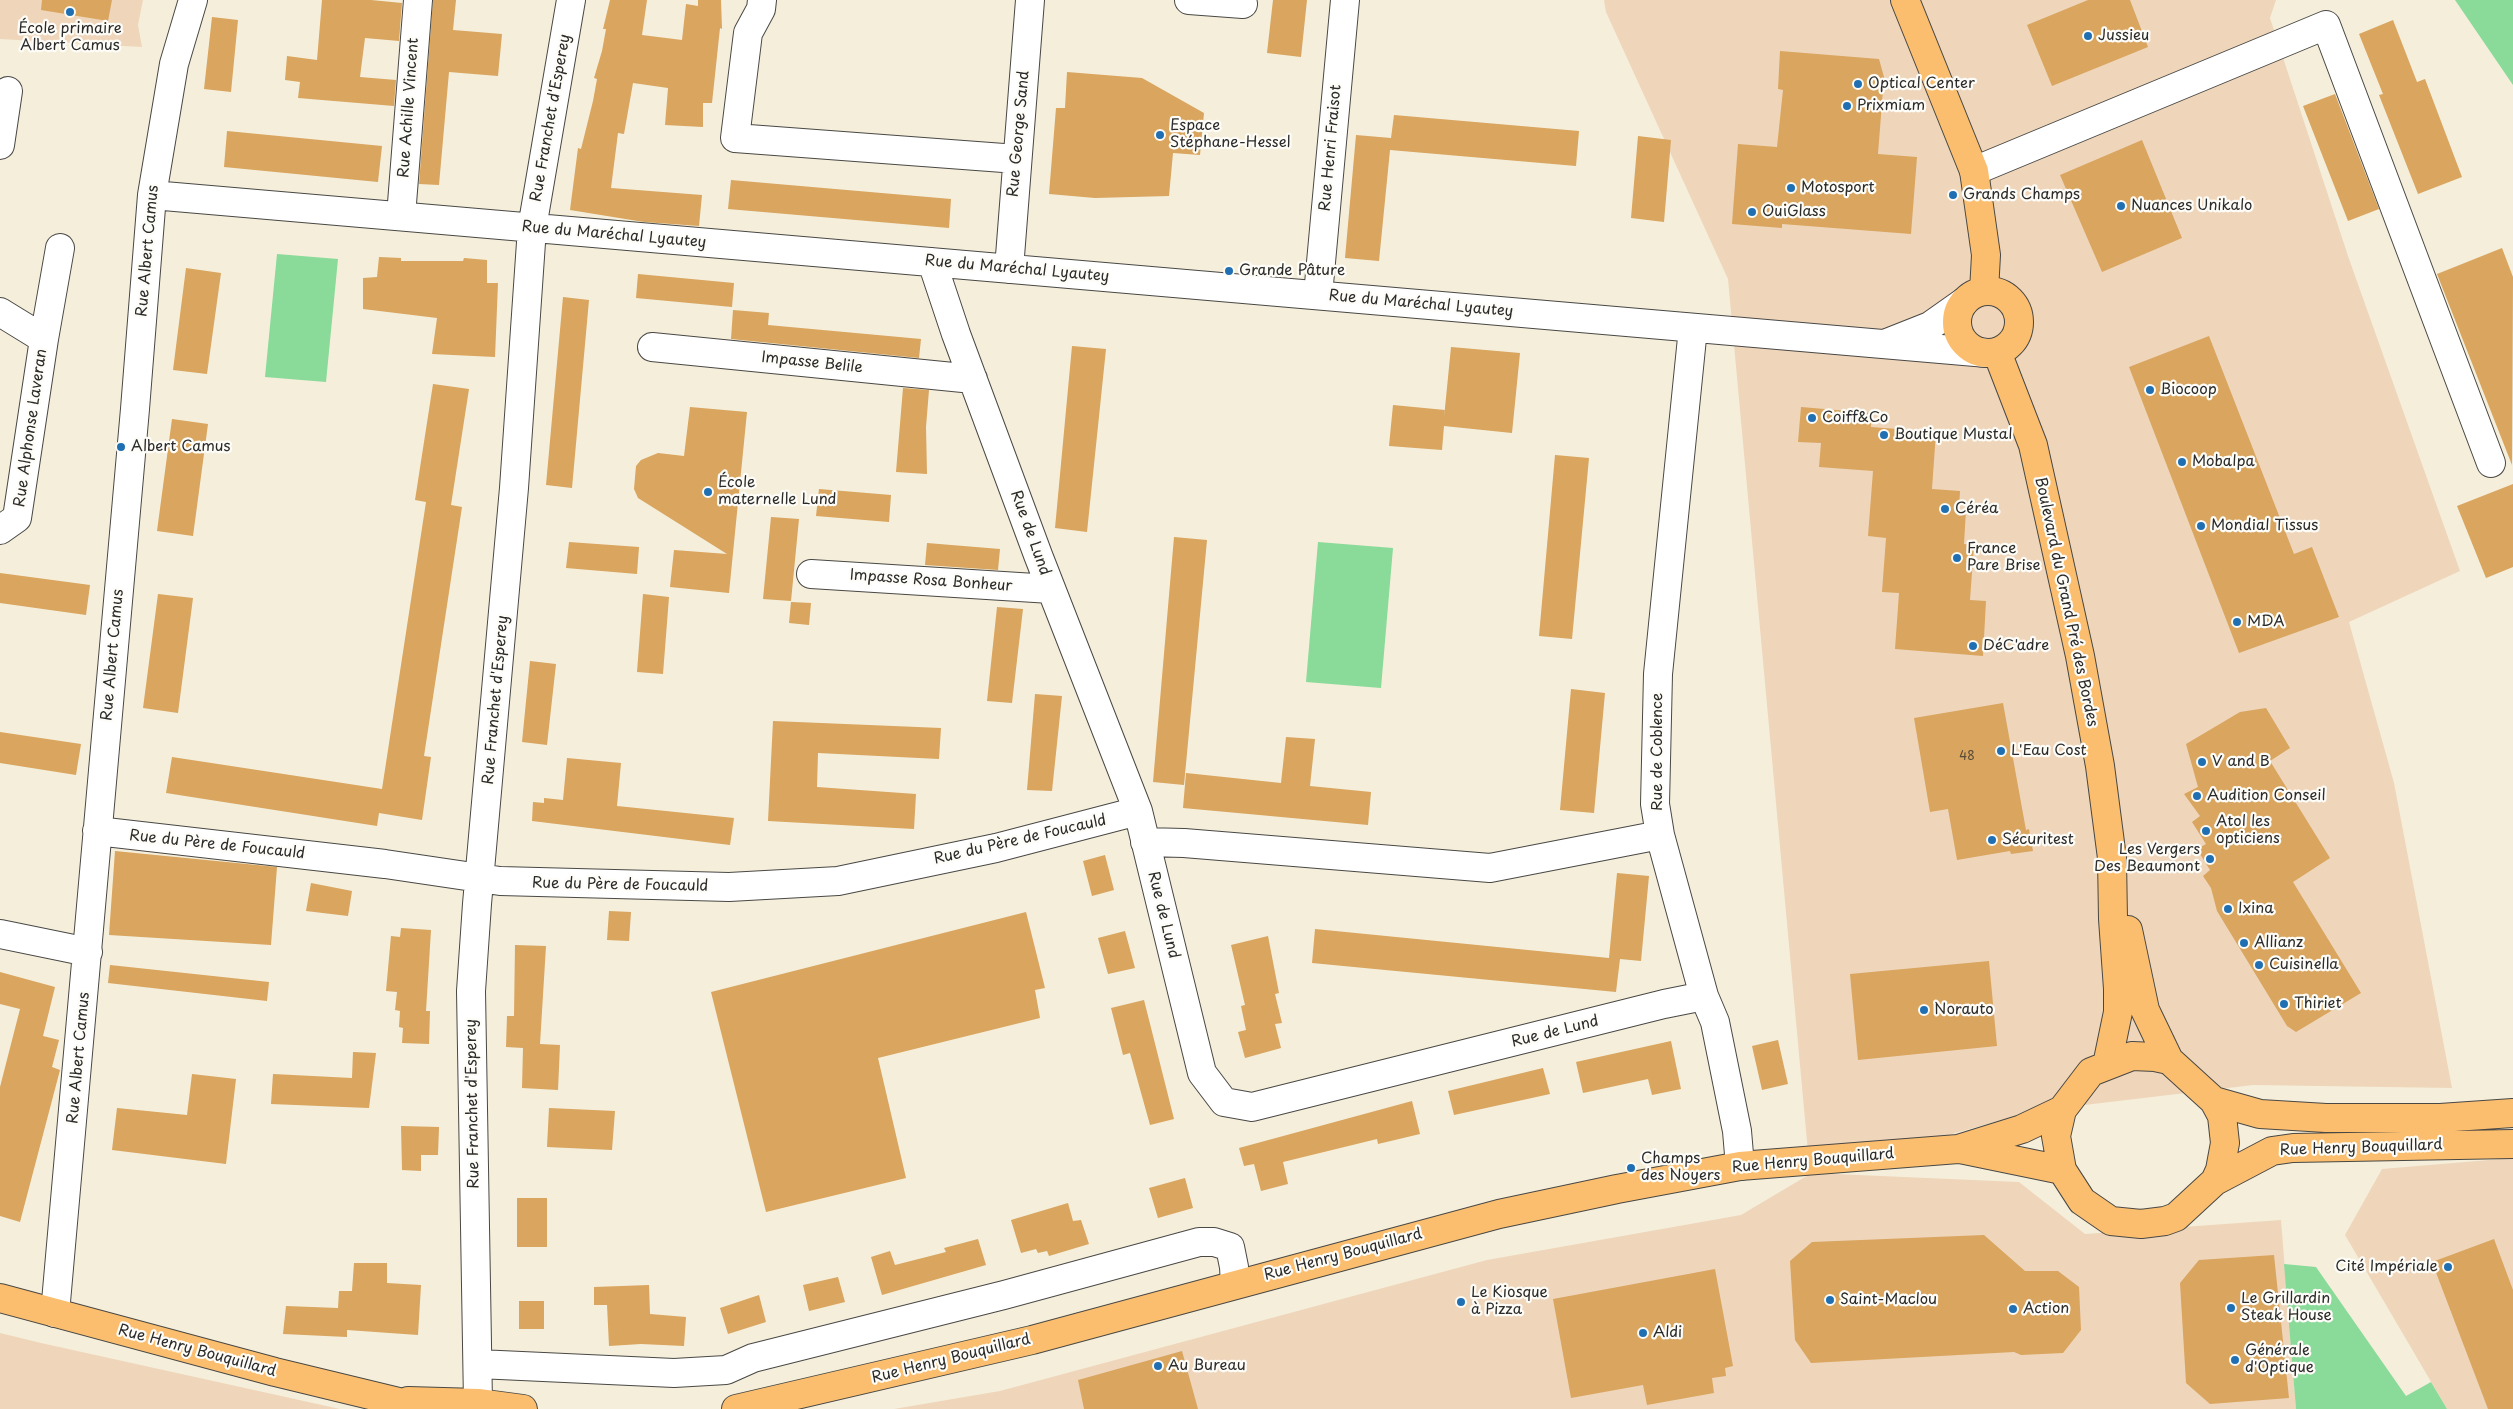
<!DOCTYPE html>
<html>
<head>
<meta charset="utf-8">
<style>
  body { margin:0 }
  canvas { display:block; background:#f4eeda }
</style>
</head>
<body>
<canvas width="2513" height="1409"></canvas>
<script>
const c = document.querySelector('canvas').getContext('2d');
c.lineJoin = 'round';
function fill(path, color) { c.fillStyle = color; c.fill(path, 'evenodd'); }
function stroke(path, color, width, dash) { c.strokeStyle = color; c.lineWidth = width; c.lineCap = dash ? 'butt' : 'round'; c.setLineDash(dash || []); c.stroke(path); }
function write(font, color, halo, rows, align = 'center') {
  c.font = font + ' "Playpen Sans",sans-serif'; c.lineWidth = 4.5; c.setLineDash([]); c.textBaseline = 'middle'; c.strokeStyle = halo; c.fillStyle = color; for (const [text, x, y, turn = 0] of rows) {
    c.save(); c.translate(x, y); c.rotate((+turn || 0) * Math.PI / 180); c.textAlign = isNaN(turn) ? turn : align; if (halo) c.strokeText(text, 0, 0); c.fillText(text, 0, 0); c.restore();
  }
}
fill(new Path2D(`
  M0,0H143L138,25L142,47L0,39Z
  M1604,0H2276L2270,18L2349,259L2460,571L2349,622L2394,783L2452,1088L2253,1085L2034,1111L1812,1173L2019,1182L2085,1234L2281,1220L2296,1409H894L1000,1391L1487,1260L1741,1215L1810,1174L1728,279L1606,12Z
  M2513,1158V1409H2447L2345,1235L2382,1169Z
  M0,1333L41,1343L340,1409H0Z`), '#efd6bb');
fill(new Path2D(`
  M2455,0H2513V85Z
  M277,254L338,259L326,382L265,377Z
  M1318,542L1393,548L1381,688L1306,682Z
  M2284,1264L2316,1267L2406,1396L2431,1382L2447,1409H2296Z`), '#8ada9a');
fill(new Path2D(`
  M42,0H112L108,21L41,10Z
  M322,0H371L402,3L399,41L365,38L360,77L396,80L394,106L298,98L300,82L285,80L287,56L317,60Z
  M433,0H456L453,30L502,34L498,76L449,72L439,185L419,184Z
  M610,0H647L642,35L682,40L686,4L698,6V0H721L722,29L720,28L712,103H703V127L665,125L668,88L633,83L624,134L618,133L611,188L702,195L699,226L644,222L570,210L578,148L581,149L593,101L597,79L594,78L602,51L606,29H603Z
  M1273,0H1307L1301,57L1267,53Z
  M2088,0H2130L2148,47L2052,86L2027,25Z
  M212,17L238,20L231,92L204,89Z
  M2393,20L2417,82L2425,79L2462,177L2418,194L2379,95L2383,94L2359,34Z
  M1780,51L1879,59L1884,77L1878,154L1917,157L1911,234L1782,224V228L1732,224L1738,144L1777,147L1783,90L1778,89Z
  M1067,72L1142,78L1204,113L1200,155L1173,153L1169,196L1095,198L1049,194L1056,108H1065Z
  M2335,94L2379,209L2348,221L2303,106Z
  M1394,115L1579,131L1576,166L1390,150L1379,261L1345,258L1356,135L1391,138Z
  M227,131L382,146L378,182L224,167Z
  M1638,136L1671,140L1664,222L1631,218Z
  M2142,140L2182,238L2102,272L2060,175Z
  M731,180L951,199L949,228L728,209Z
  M2502,248L2513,277L2512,465L2437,274Z
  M379,257L401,258V261H463L464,258L487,260V283H498L495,357L432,354L437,318L363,309V278L377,277Z
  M186,268L221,273L207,374L173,370Z
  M638,274L734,283L732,307L636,298Z
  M563,297L589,300L572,488L546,485Z
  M733,310L769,313L768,325L921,339L919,358L731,339Z
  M2209,336L2294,554L2312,547L2339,617L2239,653L2129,367Z
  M1072,346L1106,349L1087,532L1055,528Z
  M1451,347L1520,353L1512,433L1444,426L1442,450L1389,446L1393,405L1445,410L1444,418Z
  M433,384L469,389L451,505L462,507L424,756L431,757L422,820L379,813L377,826L166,793L172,757L382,789L426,502L415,500Z
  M903,388L929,390L926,427L927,474L896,472Z
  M690,407L747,412L729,593L670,587L674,550L727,554L638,498L634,489L636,466L641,460L658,453L684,456Z
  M1801,407L1872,413L1871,427L1936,432L1932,489L1960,491L1959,510H1966L1964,544L1974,545L1970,600L1986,601L1983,656L1895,649L1899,593L1882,592L1886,538L1868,536L1873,471L1819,467L1821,443L1798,442Z
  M172,419L208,424L193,536L157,531Z
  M1555,455L1589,458L1572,639L1539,636Z
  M2513,484V567L2486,578L2457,506Z
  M819,489L891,495L889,522L816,516Z
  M771,517L799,519L791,601L763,599Z
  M1174,537L1207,540L1184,785L1153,782Z
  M569,542L639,547L637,574L566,568Z
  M927,543L1000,549L998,570L925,565Z
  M0,573L90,585L86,615L0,603Z
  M158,594L193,598L178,713L143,708Z
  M643,594L669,597L663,674L637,672Z
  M791,602L811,603L809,625L789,623Z
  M997,607L1023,609L1012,703L987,701Z
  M530,661L556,664L547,745L522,742Z
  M1571,689L1605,693L1594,813L1560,810Z
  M1035,694L1062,696L1052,791L1027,790Z
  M2003,703L2026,830L2029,829L2033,851L2011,854L2010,851L1957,860L1948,809L1930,812L1914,718Z
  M2266,708L2290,748L2270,761L2330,858L2293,882L2361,993L2296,1032L2287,1026L2217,911L2211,888L2203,876L2210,870L2197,849L2206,844L2192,822L2200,816L2184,794L2198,787L2186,744L2240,712Z
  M773,721L941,728L939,759L818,753L817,787L916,794L914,829L768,821Z
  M0,732L81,744L76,775L0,763Z
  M1286,737L1315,739L1310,786L1371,792L1368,825L1183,808L1186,773L1281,783Z
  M567,758L621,763L617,806L734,818L730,845L532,821L533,802L544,803V798L563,800Z
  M115,851L277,867L271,945L109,935Z
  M1105,855L1114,890L1092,896L1083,861Z
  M1617,873L1649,876L1641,961L1620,959L1616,992L1312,963L1315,929L1609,958Z
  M311,883L352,891L348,916L306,911Z
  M609,911L631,912L629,941L607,940Z
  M1026,912L1045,988L1035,990L1040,1018L878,1058L906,1178L766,1212L711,992Z
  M401,928L431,930L426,1011H430L429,1044L402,1043L403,1028L399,1027L400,1011L395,1010L397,992L386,991L391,936L400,937Z
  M1125,931L1135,968L1108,974L1098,938Z
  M1268,936L1279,993L1275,994L1282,1023L1275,1024L1281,1048L1245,1058L1238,1032L1246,1030L1241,1006L1245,1005L1231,945Z
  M515,945L546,946L540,1044L560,1045L558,1090L522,1088L523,1048L506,1047L507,1016H514Z
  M1989,961L1997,1046L1858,1060L1850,974Z
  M110,965L269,982L267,1001L108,983Z
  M0,972L55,987L43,1036L59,1040L52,1067L60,1070L20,1222L0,1216V1087L20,1009L0,1004Z
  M1144,1000L1174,1119L1150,1125L1130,1053L1123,1055L1111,1008Z
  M1778,1040L1788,1084L1762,1090L1752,1046Z
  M1671,1041L1681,1089L1652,1095L1648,1079L1583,1093L1576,1062Z
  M353,1052L376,1053L369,1108L271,1104L273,1074L352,1078Z
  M1543,1068L1550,1094L1454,1115L1448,1091Z
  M192,1074L236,1079L226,1164L112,1150L117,1108L187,1115Z
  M1412,1101L1420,1134L1378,1144L1377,1139L1283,1162L1288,1184L1261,1191L1254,1164L1244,1166L1239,1148Z
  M549,1108L615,1111L612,1150L547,1147Z
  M401,1126L439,1127L438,1155H421V1171L402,1170Z
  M1185,1178L1193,1208L1158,1218L1149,1188Z
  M517,1198H547V1247H517Z
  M1068,1203L1073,1221L1081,1220L1089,1244L1049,1256L1047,1251L1038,1253L1036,1249L1021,1253L1011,1220Z
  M1984,1235L2025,1271H2058L2079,1287L2081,1330L2063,1353L2021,1355L2014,1352L1811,1363L1795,1340L1790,1261L1812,1242Z
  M978,1239L986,1265L882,1295L871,1257L890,1251L895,1265L946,1252L944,1248Z
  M2494,1239L2513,1290V1409H2488L2432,1262Z
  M2274,1255L2289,1398L2210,1404L2186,1383L2180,1283L2199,1260Z
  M354,1263H387V1283L421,1285L418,1335L347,1330V1337L283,1334L286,1306L338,1308L339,1291H352Z
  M1715,1269L1733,1366L1725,1368L1726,1376L1712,1378L1714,1393L1647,1405L1643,1385L1571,1398L1553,1299Z
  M838,1277L845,1302L809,1311L803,1285Z
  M649,1285L650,1314L686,1317L684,1346L641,1344L609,1346L607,1305H594V1287Z
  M759,1295L766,1322L728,1334L720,1308Z
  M519,1301H544V1329H519Z
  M1182,1351L1198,1409H1084L1078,1380Z`), '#d9a55f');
const minor = new Path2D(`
  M762,0L761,9L748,33L735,138L1017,159
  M1189,0L1243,4
  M0,145L8,91
  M1974,171L2326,25L2491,463
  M152,195L1987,353
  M401,216L418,0
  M932,262L956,334L1038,555L1138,811L1202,1073L1224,1102L1252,1107L1664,1004L1704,996
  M1009,269L1030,0
  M1318,295L1345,0
  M0,312L44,339L17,518L0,530
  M1693,328L1658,674L1655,804L1660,835L1704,996L1715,1022L1737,1131L1740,1166
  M44,339L60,248
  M1887,343L1930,326L1964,302
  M652,347L973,379
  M811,574L1051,589
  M97,831L385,864L500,881L729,887L838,881L996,848L1138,811
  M1145,842L1184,843L1490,868L1660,835
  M0,934L88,952
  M55,1313L135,409L152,195L174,64L193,0
  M478,1364L674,1373L726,1370L753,1358L1004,1295L1199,1242H1214L1230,1247L1234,1267L1235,1284
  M478,1403L471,991L477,904L514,488L532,228L571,0`);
const major = new Path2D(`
  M1905,0L1974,171L1986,255L1984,291
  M1957 322a31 31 0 1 1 62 0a31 31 0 1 1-62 0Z
  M1997,352L2033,445L2080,656L2100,766L2112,858L2113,919L2118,989V1012L2107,1065
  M2128,930L2145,1010L2169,1060
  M2214,1101L2260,1114L2326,1118H2440L2513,1113
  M1960,1149L2062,1170
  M2215,1181L2272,1151L2293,1148L2513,1144
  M0,1298L275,1372L428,1409
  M408,1401L478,1403L523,1409
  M736,1409L1032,1340L1499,1214L1617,1189L1740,1166L1958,1149L2022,1129L2062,1110L2091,1072L2132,1056L2155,1057L2169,1060L2214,1101L2222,1116L2225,1143L2220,1170L2215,1181L2176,1217L2165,1221L2141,1224L2111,1221L2082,1201L2062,1170L2056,1136L2062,1110`);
stroke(minor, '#494845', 30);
stroke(major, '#494845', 30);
stroke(minor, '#fff', 28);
stroke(major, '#fbbe6e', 28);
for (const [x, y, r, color] of [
  [70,12,5,"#1f6fb2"],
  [2088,36,5,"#1f6fb2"],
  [1858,84,5,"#1f6fb2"],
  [1847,106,5,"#1f6fb2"],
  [1160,135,5,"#1f6fb2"],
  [1791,188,5,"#1f6fb2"],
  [1953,195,5,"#1f6fb2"],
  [2121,206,5,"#1f6fb2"],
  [1752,212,5,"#1f6fb2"],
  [1229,271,5,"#1f6fb2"],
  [2150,390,5,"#1f6fb2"],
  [1812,418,5,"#1f6fb2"],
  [1884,435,5,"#1f6fb2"],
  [121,447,5,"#1f6fb2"],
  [2182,462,5,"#1f6fb2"],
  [708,492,5,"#1f6fb2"],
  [1945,509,5,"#1f6fb2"],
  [2201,526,5,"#1f6fb2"],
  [1957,558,5,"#1f6fb2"],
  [2237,622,5,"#1f6fb2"],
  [1973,646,5,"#1f6fb2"],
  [2001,751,5,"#1f6fb2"],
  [2202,762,5,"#1f6fb2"],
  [2197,796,5,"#1f6fb2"],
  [2206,831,5,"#1f6fb2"],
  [1992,840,5,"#1f6fb2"],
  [2210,859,5,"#1f6fb2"],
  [2228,909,5,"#1f6fb2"],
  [2244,943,5,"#1f6fb2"],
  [2259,965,5,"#1f6fb2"],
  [2284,1004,5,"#1f6fb2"],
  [1924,1010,5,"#1f6fb2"],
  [1631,1168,5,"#1f6fb2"],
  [2448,1267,5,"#1f6fb2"],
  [1830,1300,5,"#1f6fb2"],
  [1461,1302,5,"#1f6fb2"],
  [2231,1308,5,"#1f6fb2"],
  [2013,1309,5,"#1f6fb2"],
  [1643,1333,5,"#1f6fb2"],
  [2235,1360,5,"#1f6fb2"],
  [1158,1366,5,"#1f6fb2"]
]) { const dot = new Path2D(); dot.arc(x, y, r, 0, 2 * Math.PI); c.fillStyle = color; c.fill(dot); stroke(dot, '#fdfcf7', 2); }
write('12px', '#564a38', null, [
  ["48",1967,757]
]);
write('15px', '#2b2b2b', '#fdfcf7', [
  ["École primaire",70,29,"center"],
  ["Albert Camus",70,46,"center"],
  ["Jussieu",2098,36],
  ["Optical Center",1868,84],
  ["Prixmiam",1857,106],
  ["Espace",1170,126],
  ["Stéphane-Hessel",1170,143],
  ["Motosport",1801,188],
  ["Grands Champs",1963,195],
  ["Nuances Unikalo",2131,206],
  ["OuiGlass",1762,212],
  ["Grande Pâture",1239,271],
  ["Biocoop",2160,390],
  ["Coiff&Co",1822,418],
  ["Boutique Mustal",1894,435],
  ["Albert Camus",131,447],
  ["Mobalpa",2192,462],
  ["École",718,483],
  ["maternelle Lund",718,500],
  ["Céréa",1955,509],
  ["Mondial Tissus",2211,526],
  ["France",1967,549],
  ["Pare Brise",1967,566],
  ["MDA",2247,622],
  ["DéC'adre",1983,646],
  ["L'Eau Cost",2011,751],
  ["V and B",2212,762],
  ["Audition Conseil",2207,796],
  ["Atol les",2216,822],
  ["opticiens",2216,839],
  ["Sécuritest",2002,840],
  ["Les Vergers",2200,850,"right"],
  ["Des Beaumont",2200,867,"right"],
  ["Ixina",2238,909],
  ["Allianz",2254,943],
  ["Cuisinella",2269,965],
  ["Thiriet",2294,1004],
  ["Norauto",1934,1010],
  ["Champs",1641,1159],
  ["des Noyers",1641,1176],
  ["Cité Impériale",2438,1267,"right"],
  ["Le Kiosque",1471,1293],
  ["à Pizza",1471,1310],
  ["Le Grillardin",2241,1299],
  ["Steak House",2241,1316],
  ["Saint-Maclou",1840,1300],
  ["Action",2023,1309],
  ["Aldi",1653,1333],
  ["Générale",2245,1351],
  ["d'Optique",2245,1368],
  ["Au Bureau",1168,1366]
], 'left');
write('15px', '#2b2b2b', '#fdfcf7', [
  ["Rue Achille Vincent",409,108,-86],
  ["Rue Franchet d'Esperey",551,118,-80],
  ["Rue George Sand",1019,134,-85],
  ["Rue Henri Fraisot",1331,148,-85],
  ["Rue du Maréchal Lyautey",614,235,5],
  ["Rue Albert Camus",148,251,-85],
  ["Rue du Maréchal Lyautey",1017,269,5],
  ["Rue du Maréchal Lyautey",1421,304,5],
  ["Impasse Belile",812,363,6],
  ["Rue Alphonse Laveran",31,428,-82],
  ["Rue de Lund",1030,533,70],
  ["Impasse Rosa Bonheur",931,581,4],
  ["Boulevard du Grand Pré des Bordes",2066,602,78],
  ["Rue Albert Camus",113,655,-85],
  ["Rue Franchet d'Esperey",496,700,-85],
  ["Rue de Coblence",1658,752,-90],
  ["Rue du Père de Foucauld",1020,840,-13],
  ["Rue du Père de Foucauld",217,845,6],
  ["Rue du Père de Foucauld",620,885,1],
  ["Rue de Lund",1163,915,76],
  ["Rue de Lund",1555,1032,-14],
  ["Rue Albert Camus",79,1058,-85],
  ["Rue Franchet d'Esperey",473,1104,-91],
  ["Rue Henry Bouquillard",2361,1148,-2],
  ["Rue Henry Bouquillard",1813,1161,-5],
  ["Rue Henry Bouquillard",1343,1255,-15],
  ["Rue Henry Bouquillard",197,1351,15],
  ["Rue Henry Bouquillard",951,1359,-14]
]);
</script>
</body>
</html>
